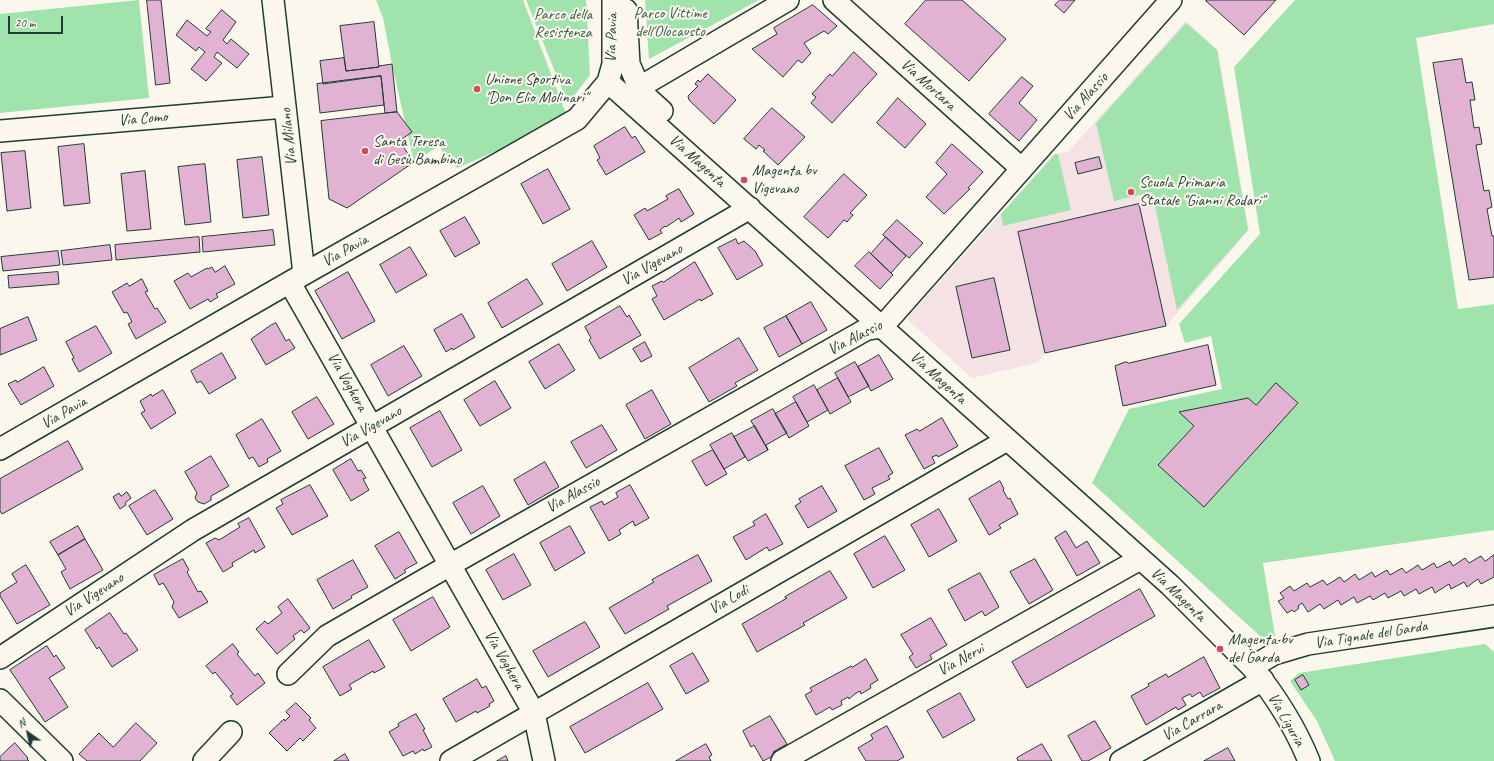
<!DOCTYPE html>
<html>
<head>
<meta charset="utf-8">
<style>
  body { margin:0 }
  #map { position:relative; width:1494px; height:761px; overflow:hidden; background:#fbf7ec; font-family:Caveat,sans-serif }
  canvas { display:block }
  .north { position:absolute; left:8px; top:713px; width:40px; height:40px; -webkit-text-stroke:3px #fbf7ec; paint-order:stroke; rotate:326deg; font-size:11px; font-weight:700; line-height:16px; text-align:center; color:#1f3d34 }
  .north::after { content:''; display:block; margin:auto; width:14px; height:18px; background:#1f3d34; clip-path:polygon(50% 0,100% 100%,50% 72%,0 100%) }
  .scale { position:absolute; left:8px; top:16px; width:55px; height:18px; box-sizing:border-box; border:2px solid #1f3d34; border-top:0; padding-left:5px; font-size:12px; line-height:14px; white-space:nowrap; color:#1f3d34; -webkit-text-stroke:3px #fbf7ec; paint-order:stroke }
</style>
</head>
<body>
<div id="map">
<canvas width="1494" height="761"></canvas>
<div class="north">N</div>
<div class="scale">20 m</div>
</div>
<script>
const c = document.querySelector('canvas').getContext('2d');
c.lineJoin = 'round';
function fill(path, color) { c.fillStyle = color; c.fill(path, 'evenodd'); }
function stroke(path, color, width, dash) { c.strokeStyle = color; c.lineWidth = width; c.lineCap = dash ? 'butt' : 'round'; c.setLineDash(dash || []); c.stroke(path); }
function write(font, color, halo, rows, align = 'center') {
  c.font = font + ' Caveat,sans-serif'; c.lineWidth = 4; c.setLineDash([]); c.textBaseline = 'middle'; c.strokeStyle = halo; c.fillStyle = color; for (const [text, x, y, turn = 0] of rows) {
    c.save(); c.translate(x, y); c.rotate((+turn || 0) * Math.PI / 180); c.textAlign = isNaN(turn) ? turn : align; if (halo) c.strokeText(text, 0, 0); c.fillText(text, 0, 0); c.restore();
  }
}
fill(new Path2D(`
  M1186,21L1218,50L1249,230L1166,326L1046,353L1037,363L972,378L909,321L908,317L1055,154L1068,152Z`), '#f4e2e4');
fill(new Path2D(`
  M139,0L149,98L0,113V14Z
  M376,0H523L566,114L515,143L457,168L442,151L440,145L414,162L392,64L383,18Z
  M526,0H586L590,75L568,104Z
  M645,0H759L649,59Z
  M1295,0H1494V24L1416,38L1458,309L1494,304V530L1263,563L1275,636L1261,637L1092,483L1129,409L1222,389L1211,336L1185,343L1179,324L1260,234L1234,67Z
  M1186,23L1217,50L1248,230L1177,310L1152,192L1114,201L1096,123Z
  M1055,154H1058L1071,210L1003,226L1001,214Z
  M1485,644L1494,652V761H1335L1317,721L1290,681L1299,673Z`), '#a1e3ad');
const building = new Path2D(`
  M147,0H161L170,83L156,85Z
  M926,0H962L1006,39L969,81L905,24Z
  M1060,0H1075L1064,13L1055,5Z
  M1208,0H1276L1244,35L1206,1Z
  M813,5L837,26L828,34L824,31L804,43L811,53L802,63L798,60L783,77L752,49L777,34L774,28Z
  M222,10L236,22L223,40L227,44L231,39L249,54L237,68L217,52L214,57L222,63L206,81L191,69L205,52L199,47L196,51L176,35L187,20L207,36L211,32L206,29Z
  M374,22L379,67L346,71L340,26Z
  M854,52L877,74L832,123L811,103L816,97L812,94L830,74L832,76Z
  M344,58L346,71L379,67V66L392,64L397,112L385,113L381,76L323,84L320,61Z
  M1462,59L1466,83L1472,82L1475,100H1470L1474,128L1479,127L1482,144L1476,145L1484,191L1489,190L1492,207L1487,209L1492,236H1494V277L1469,280L1433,63Z
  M708,74L736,100L714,124L689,100L688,96L698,86L695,84L698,80L700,82Z
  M381,76L384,105L320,113L317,84Z
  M1022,77L1033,86L1019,103L1037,120L1019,141L989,114Z
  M898,98L926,124L905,148L877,123Z
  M772,108L805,137L778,165L763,151L765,150L759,145L756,149L744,139Z
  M397,112L412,132L399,141L414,162L347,208L329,199L321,121Z
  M625,127L632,138L635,136L645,152L606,175L597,160L600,158L594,146Z
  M84,144L90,203L64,206L58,147Z
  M952,144L983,172L968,188L970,189L944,214L926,197L947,174L936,163Z
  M25,151L31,208L7,211L1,153Z
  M262,157L269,215L243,218L237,160Z
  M1099,157L1102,168L1078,174L1075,163Z
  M205,164L211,222L185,225L178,167Z
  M548,169L570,209L543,224L521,184Z
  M145,171L151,229L127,231L121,174Z
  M844,174L867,195L850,213L853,215L847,222L844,220L828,238L804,217Z
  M679,189L694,214L681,222L679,218L666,227L665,226L660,230L662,233L649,240L634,215L645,208L647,211L668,199L666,196Z
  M1139,204L1166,326L1045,353L1018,232Z
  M465,217L480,243L455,257L440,231Z
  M897,220L923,243L909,258L883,235Z
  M273,230L275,245L203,252L202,237Z
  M199,237L200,252L116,260L115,245Z
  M886,237L906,256L891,273L871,254Z
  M736,239L738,244L744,241L755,251L763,265L737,280L718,248Z
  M592,241L607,267L567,291L552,264Z
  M110,245L112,260L63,265L61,251Z
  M410,247L427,275L396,293L380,265Z
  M58,251L60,265L3,271L1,257Z
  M869,252L893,275L880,289L855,266Z
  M695,262L713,294L701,301L700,299L664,320L652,299L657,296L652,286L662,281L663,282Z
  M225,266L235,284L216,294L218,297L210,302L208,299L190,309L174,281L188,273L191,277L207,268L208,269L212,267L215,272Z
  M58,272L59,284L9,288L8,276Z
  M348,272L375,321L342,339L315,291Z
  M994,278L1010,350L972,358L956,287Z
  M142,279L148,291L145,292L155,309L157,308L166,322L136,339L128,324L132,322L127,312L124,313L112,292L127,283L129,286Z
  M527,279L543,304L502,328L488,303Z
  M811,302L827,330L802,344L786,316Z
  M620,306L627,317L629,315L641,335L600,359L589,340L591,338L585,327Z
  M462,314L475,337L453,350L452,348L446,352L434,330Z
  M786,316L802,344L779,357L764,328Z
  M28,317L37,340L0,355V329Z
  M276,323L286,341L289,339L295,348L266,365L251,339L271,325Z
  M96,326L112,353L79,372L72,359L74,358L66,342Z
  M739,338L758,370L735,383L737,386L709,402L689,368Z
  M645,342L652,356L641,362L633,349Z
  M559,344L575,370L545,389L529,362Z
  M1208,345L1216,385L1123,406L1115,366L1125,362H1127L1128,363Z
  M404,346L422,376L388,396L371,365Z
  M222,353L236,378L209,394L201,381L197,383L191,371Z
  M879,355L893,379L871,391L858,367Z
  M855,362L869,386L848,397L835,373Z
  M44,367L54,386L21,405L8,384L16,380L17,382Z
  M838,378L851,402L830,414L817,390Z
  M495,381L511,408L480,426L464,400Z
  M1276,383L1298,403L1204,507L1158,465L1194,426L1179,412L1248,398L1256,405Z
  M814,385L828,410L807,422L793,397Z
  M163,390L176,413L151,429L141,413L145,411L140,401L151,394L152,396Z
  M652,390L671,424L645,439L626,405Z
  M317,397L334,424L308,439L292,412Z
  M796,402L809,426L789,438L775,414Z
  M773,409L787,433L766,445L768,450L751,421Z
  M440,411L462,450L432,467L410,428Z
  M942,418L958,446L938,457L937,455L932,457L935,463L924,469L905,435L917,429L919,431Z
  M262,419L281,451L267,459L268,462L259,467L253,457L249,459L236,435Z
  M602,425L617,450L586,468L571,442Z
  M755,426L768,450L748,461L734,437Z
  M732,433L745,457L724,469L710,445Z
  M68,441L83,469L2,514L0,511V479Z
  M879,448L893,473L888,476L890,479L872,488L875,494L864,500L845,466Z
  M713,450L727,474L706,486L692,461Z
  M211,456L229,486L211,496V500L204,504L198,502L195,498L197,493L185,472Z
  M351,459L358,471L361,470L366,478L363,479L369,490L351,501L333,470Z
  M545,462L559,487L528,505L514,480Z
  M1000,481L1004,489L1003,490L1008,499L1010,498L1018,514L999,525L1001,528L989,535L969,499Z
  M310,485L328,516L292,535L276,508L283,504L281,500Z
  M630,485L649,518L635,526L633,521L619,530L621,534L609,541L590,507L602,501L604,505L618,497L616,493Z
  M483,486L500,516L471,534L453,503Z
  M822,486L837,511L808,528L795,506L801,502L799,499Z
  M155,490L173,519L147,535L129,506Z
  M127,492L131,498L125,503L126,505L120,509L113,497L119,493L121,496Z
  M939,509L957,541L929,557L911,525Z
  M766,514L783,544L769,551L767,547L746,560L733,537L755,525L753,522Z
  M249,518L265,547L255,553L254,550L232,563L233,566L223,572L206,543L215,538L219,540L240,527L238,524Z
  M78,526L85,539L58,555L50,542Z
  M570,526L585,553L555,571L540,543Z
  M1066,531L1076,548L1087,541L1100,563L1077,576L1055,538Z
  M399,532L417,563L404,570L406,572L395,579L375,546Z
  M885,536L905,570L873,588L854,554Z
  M85,539L103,570L70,589L61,572L66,569L58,555Z
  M514,554L531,585L503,600L486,570Z
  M698,555L712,581L667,606L669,609L625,634L609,608L654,582L652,580Z
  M1494,555V577L1481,584L1478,579L1467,587L1464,582L1451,589L1449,584L1435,593L1432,587L1419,594L1416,589L1404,596L1401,591L1388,598L1385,593L1373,600L1370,596L1357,603L1354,597L1341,605L1338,600L1324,609L1320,604L1308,612L1302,603L1298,606L1299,608L1294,612L1292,610L1287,613L1278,601L1284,598L1280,593L1290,586L1294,591L1307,583L1310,587L1323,580L1327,585L1340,577L1344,582L1355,574L1359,580L1372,572L1375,577L1387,570L1390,575L1402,568L1406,573L1418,565L1422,570L1434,563L1437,568L1450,561L1453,566L1465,558L1469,563L1481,556L1485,561Z
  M183,559L189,570L187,572L198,592L201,591L208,602L179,618L172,607L174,602L168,591L163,583L159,585L154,575Z
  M1035,559L1053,590L1029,604L1010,572Z
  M353,560L368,587L351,596L352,598L333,609L317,580Z
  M26,565L50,605L17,624L0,596V593L17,582L12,574Z
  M830,571L847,598L803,623L805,625L757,652L742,624L787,598L785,597Z
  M980,573L999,607L985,616L982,611L965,621L948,590Z
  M1140,589L1155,616L1027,688L1012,662Z
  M433,597L450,627L411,651L393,620Z
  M288,599L310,628L304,633L301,630L293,636L295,639L277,654L256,629L265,621L268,624L282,613L278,607Z
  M110,613L124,634L126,633L138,650L112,667L99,647L97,649L85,630Z
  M931,618L947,645L930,655L932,659L916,668L909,657L913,654L901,635Z
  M585,622L600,647L548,677L533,651Z
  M369,640L385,667L374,673L373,671L349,685L352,689L340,696L323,667Z
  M233,644L239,652L237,654L255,676L258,673L265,683L237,705L230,696L233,694L215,672L213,674L206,666Z
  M47,646L54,657L56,655L65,668L49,678L68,707L45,722L10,670Z
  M693,653L709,681L686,694L670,666Z
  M1204,657L1220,688L1203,697L1200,692L1192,697L1190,694L1182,698L1186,705L1178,710L1176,707L1146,725L1131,696L1149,686L1148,684L1166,674L1168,677Z
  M866,659L878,680L870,685L871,688L861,694L860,691L856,693L849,699L848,697L841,701L842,705L832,710L830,707L816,715L805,695L812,691L810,688L851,666L852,667Z
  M1303,675L1309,685L1301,690L1295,680Z
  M477,679L482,688L486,686L494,701L489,704L490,706L477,713L476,711L456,722L443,699Z
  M648,683L663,709L585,753L570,727Z
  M960,693L975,720L943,738L927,711Z
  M296,703L311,718L309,720L316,728L303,741L300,738L287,751L269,733L284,719L285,721L290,716L286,712Z
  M416,714L425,729L423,730L432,747L424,751L423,749L415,754L413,751L403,756L389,732L399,726L398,724Z
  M770,716L787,744L773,752L775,755L763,761L754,745L751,747L743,731Z
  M1095,721L1111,748L1088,761H1082L1068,736Z
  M136,723L157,743L140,761H87L79,754L99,733L113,747Z
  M887,726L904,757L897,761H866L858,748L873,739L871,735Z
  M15,743L28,758L27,759L29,761H0V757Z
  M706,744L712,755L709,757L711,761H676Z
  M1042,744L1052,761H1018L1017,758Z
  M1228,748L1235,761H1204Z
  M345,754L349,761H334Z
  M506,756L508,761H497Z`);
fill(building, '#e2b2d2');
stroke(building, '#1f3d34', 1);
const minor = new Path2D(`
  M273,0L304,274
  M834,0L1022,169
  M626,10L629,64L641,92L662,111
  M650,81L788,0
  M608,82L1170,585L1252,667C1274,694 1296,729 1309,761
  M0,131L285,107
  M290,283L534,713L544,761
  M0,449L304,274L577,119L608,82L613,64V0
  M0,658L193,530L750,208
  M1252,667L1274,654L1308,644L1494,616
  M288,674L327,636L450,565L867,329L882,327L1171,0
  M0,700L62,761
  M204,761L231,732
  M451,761L1007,440
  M782,761L1140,559
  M1121,761L1263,680`);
stroke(minor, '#1f3d34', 24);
stroke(minor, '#fbf7ec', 21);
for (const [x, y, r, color] of [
  [477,89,4,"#d1495b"],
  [365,151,4,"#d1495b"],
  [744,180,4,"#d1495b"],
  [1131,192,4,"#d1495b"],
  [1220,649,4,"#d1495b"]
]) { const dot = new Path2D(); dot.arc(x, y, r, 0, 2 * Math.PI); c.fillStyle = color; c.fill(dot); stroke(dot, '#fbf7ec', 1.5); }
write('16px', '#395e4c', '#fbf7ec', [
  ["Parco Vittime",670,14],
  ["dell'Olocausto",670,32],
  ["Parco della",563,15],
  ["Resistenza",563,33]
]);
write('16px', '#1f3d34', '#fbf7ec', [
  ["Via Pavia",612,38,-88],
  ["Via Mortara",928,85,42],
  ["Via Alassio",1086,97,-48],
  ["Via Como",143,119,-5],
  ["Via Milano",289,137,-96],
  ["Via Magenta",697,161,42],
  ["Via Pavia",345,251,-29],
  ["Via Vigevano",652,265,-30],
  ["Via Alassio",855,338,-27],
  ["Via Magenta",938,378,42],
  ["Via Voghera",347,382,60],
  ["Via Pavia",64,413,-30],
  ["Via Vigevano",371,427,-30],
  ["Via Alassio",573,495,-29],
  ["Via Vigevano",94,595,-33],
  ["Via Magenta",1178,595,44],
  ["Via Lodi",729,600,-30],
  ["Via Tignale del Garda",1371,635,-9],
  ["Via Voghera",504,660,60],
  ["Via Nervi",961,660,-29],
  ["Via Liguria",1286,720,60],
  ["Via Carrara",1192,721,-30]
]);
write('16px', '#1f3d34', '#fbf7ec', [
  ["Unione Sportiva",485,80],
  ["\"Don Elio Molinari\"",485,98],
  ["Santa Teresa",373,142],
  ["di Gesù Bambino",373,160],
  ["Magenta bv",752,171],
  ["Vigevano",752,189],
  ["Scuola Primaria",1139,183],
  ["Statale \"Gianni Rodari\"",1139,201],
  ["Magenta bv",1228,640],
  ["del Garda",1228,658]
], 'left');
</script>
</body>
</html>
